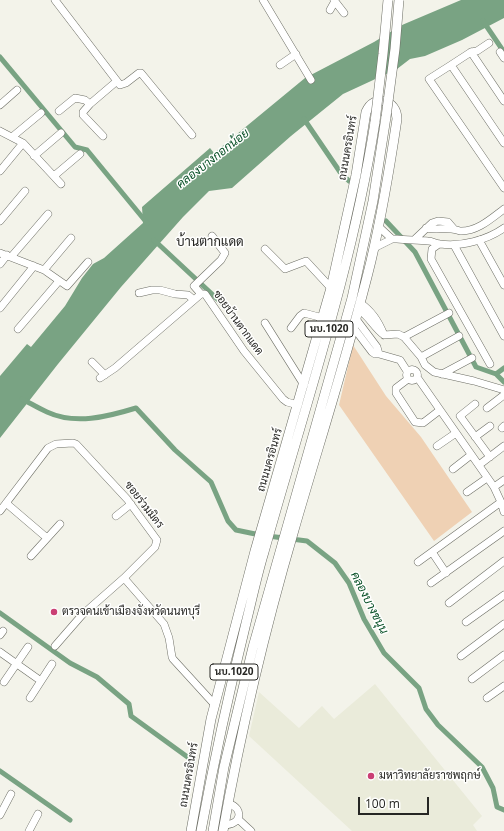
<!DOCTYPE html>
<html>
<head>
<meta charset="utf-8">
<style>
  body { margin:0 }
  #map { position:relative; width:504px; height:831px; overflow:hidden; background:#f3f3ea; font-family:"Open Sans",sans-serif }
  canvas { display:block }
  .scale { position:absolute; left:358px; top:797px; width:71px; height:18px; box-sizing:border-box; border:2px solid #262623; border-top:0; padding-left:5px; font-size:12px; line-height:14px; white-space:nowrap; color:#262623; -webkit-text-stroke:3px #fffffe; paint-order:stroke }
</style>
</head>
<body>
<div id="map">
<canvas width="504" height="831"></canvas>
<div class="scale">100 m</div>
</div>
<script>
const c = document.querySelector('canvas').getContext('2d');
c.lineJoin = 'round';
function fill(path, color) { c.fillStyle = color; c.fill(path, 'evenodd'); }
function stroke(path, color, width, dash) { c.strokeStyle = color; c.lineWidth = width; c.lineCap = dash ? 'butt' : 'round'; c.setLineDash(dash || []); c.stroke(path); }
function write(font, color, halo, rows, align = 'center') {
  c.font = font + ' "Open Sans",Sarabun,sans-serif'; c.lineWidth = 3; c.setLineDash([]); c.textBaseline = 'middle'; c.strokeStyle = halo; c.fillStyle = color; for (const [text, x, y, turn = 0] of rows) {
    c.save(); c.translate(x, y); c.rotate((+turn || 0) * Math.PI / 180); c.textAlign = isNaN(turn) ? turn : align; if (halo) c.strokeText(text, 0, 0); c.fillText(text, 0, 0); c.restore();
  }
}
fill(new Path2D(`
  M375,684L482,816L473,825L477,831H352L249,736L259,692L299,728L322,706L334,719Z`), '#eaebda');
fill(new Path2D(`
  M353,345L386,396L421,437L472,512L434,541L339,405Z`), '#efd1b4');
fill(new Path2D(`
  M461,0H504V18L462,40L425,56L410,59L397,69L343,94L291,136L232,188L209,191L183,217L121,287L58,364L0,438V376L27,344L31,347L65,306L82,278L93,264L104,258L143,223L142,207L210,148L214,153L305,78L374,42L402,25Z`), '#79a383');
stroke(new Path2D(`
  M483,21L504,52
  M0,57L75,147L87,150L147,223
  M304,119L340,172L349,181
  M386,221L415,252L476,367L496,374L504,382
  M154,240L228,309
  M496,374L504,368
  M22,399C30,403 38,408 47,412C75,425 107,417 136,408L175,450L211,482L228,521L236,530L260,535
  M268,536L307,541L335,563L349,583L364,619L384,653L419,688L426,709L438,725L482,767L493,788L497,807L504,810
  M0,613L70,663L97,677L129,704L131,716L193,761
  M0,771L70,820`), '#79a383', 5);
const minor = new Path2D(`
  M55,0L120,85L126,83L139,73H141L192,135
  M263,0L311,80
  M334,0L344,13
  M330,10L335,1
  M471,52L477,51L489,43
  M500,52L504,58
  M280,65L296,54
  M451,65L471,52L504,101
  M90,104L83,112V115L103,136
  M0,105L17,90
  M59,111L75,98L85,100L90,104L117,81
  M0,131L23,143L61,184
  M12,137L41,113
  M504,143L451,65L429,79L504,188
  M34,156L61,133
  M0,171L23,143
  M54,176L80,154
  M0,221L25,191
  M378,226L392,239
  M426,228C435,230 443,228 451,229C454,229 457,230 460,231C477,232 492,218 504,209
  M414,240L432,223L438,221L448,222L454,229
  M479,240L504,285
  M439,244L432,249L431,259L490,364
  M454,245L504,336
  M374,248L392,239H397C407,240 418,240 428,241C433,241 436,244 440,244C461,247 487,240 504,228
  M265,249L285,269L306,261L331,288
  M0,253L44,270L67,286L88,262
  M11,257L48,214
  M0,264L7,255
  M44,270L71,238
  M139,293L152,290H160L175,294L188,295L194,300
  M201,294L194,286L221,260L225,253L212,236
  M360,303C371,310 379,322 384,335
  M0,308L34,266
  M358,309C369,316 374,328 384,335L398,334L404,337L421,357L425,365L434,372L474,381L504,390
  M265,323L304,385
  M353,327L372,352L375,354H379L377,347L356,319
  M291,328L300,316L304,313L323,318
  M18,329L59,281
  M404,337L449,313
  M379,354L400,360L407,371
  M421,357L459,336
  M92,362L105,375
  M406.5 375a5.5 5.5 0 1 1 11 0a5.5 5.5 0 1 1-11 0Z
  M442,374L472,358
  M417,377L494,487L501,502L504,512
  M100,378L115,368L201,294H205L244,351L283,399L287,402L298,405
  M408,379L396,388V393L415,422L423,423L440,410
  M475,404L460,416L490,457
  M487,408L504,395
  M502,428L504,426
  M475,437L490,426
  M437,446L456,433
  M479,465L504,446
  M453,469L471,455
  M494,487L504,480
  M467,492L487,478
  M6,503L47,538
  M0,511L48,448L56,444L73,443L76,444L127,499L157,540L155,547L124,578L164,624L169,638L172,657L173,659L215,705
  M116,516L131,504
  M432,552L446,573
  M31,556L60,524
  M418,562L501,502
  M431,583L504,531
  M449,603L504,561
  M466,622L504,595
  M0,635L3,631
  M55,646L82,615L124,578
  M0,652L41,681
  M461,656L504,624
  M472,679L504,655
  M4,682L28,647
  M30,698L52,664
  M487,698L504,686
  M0,815L11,794
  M238,819L251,831
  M224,825C241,825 245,809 228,803
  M29,831L38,814`);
const major = new Path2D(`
  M191,831L211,719L255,551L331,288L356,175L366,112C374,93 397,100 397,119C390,166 382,214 371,261C349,351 320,440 294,530C265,629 241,730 223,831
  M201,831C214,761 229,692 246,623C252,599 257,575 264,552C304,409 352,269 375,122
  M213,831L224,767L253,647L352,298L373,201L386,117`);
stroke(minor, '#6d6e65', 8);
stroke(major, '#6d6e65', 10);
stroke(minor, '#fff', 7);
stroke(major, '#fff', 9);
const majorBridge = new Path2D(`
  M386,117L395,49L399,0
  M375,122L383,54L388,0`);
stroke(majorBridge, '#6d6e65', 10, []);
stroke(majorBridge, '#fff', 9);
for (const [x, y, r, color] of [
  [54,612,4,"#ca3f74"],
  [371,776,4,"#ca3f74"]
]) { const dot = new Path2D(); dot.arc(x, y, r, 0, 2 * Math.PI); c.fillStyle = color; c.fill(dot); stroke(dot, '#fffffe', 1.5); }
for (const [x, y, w] of [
  [329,329,48],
  [234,672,48]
]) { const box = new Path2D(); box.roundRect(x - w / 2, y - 8, w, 16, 3); c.fillStyle = '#fffffe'; c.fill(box); stroke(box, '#262623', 1); }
write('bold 10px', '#262623', null, [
  ["นบ.1020",329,329],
  ["นบ.1020",234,672]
]);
write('11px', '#262623', '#fffffe', [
  ["ถนนนครอินทร์",348,148,-80],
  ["ซอยบ้านตากแดด",238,323,54],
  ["ถนนนครอินทร์",270,460,-74],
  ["ซอยร่วมมิตร",144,505,52],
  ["ถนนนครอินทร์",189,775,-80]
]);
write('11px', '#262623', '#fffffe', [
  ["ตรวจคนเข้าเมืองจังหวัดนนทบุรี",62,612],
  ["มหาวิทยาลัยราชพฤกษ์",379,776]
], 'left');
write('italic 12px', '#064f25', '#fffffe', [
  ["คลองบางกอกน้อย",213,159,-38],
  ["คลองบางขนุน",369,603,63]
]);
write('13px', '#262623', '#fffffe', [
  ["บ้านตากแดด",210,242]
]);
</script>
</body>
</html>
